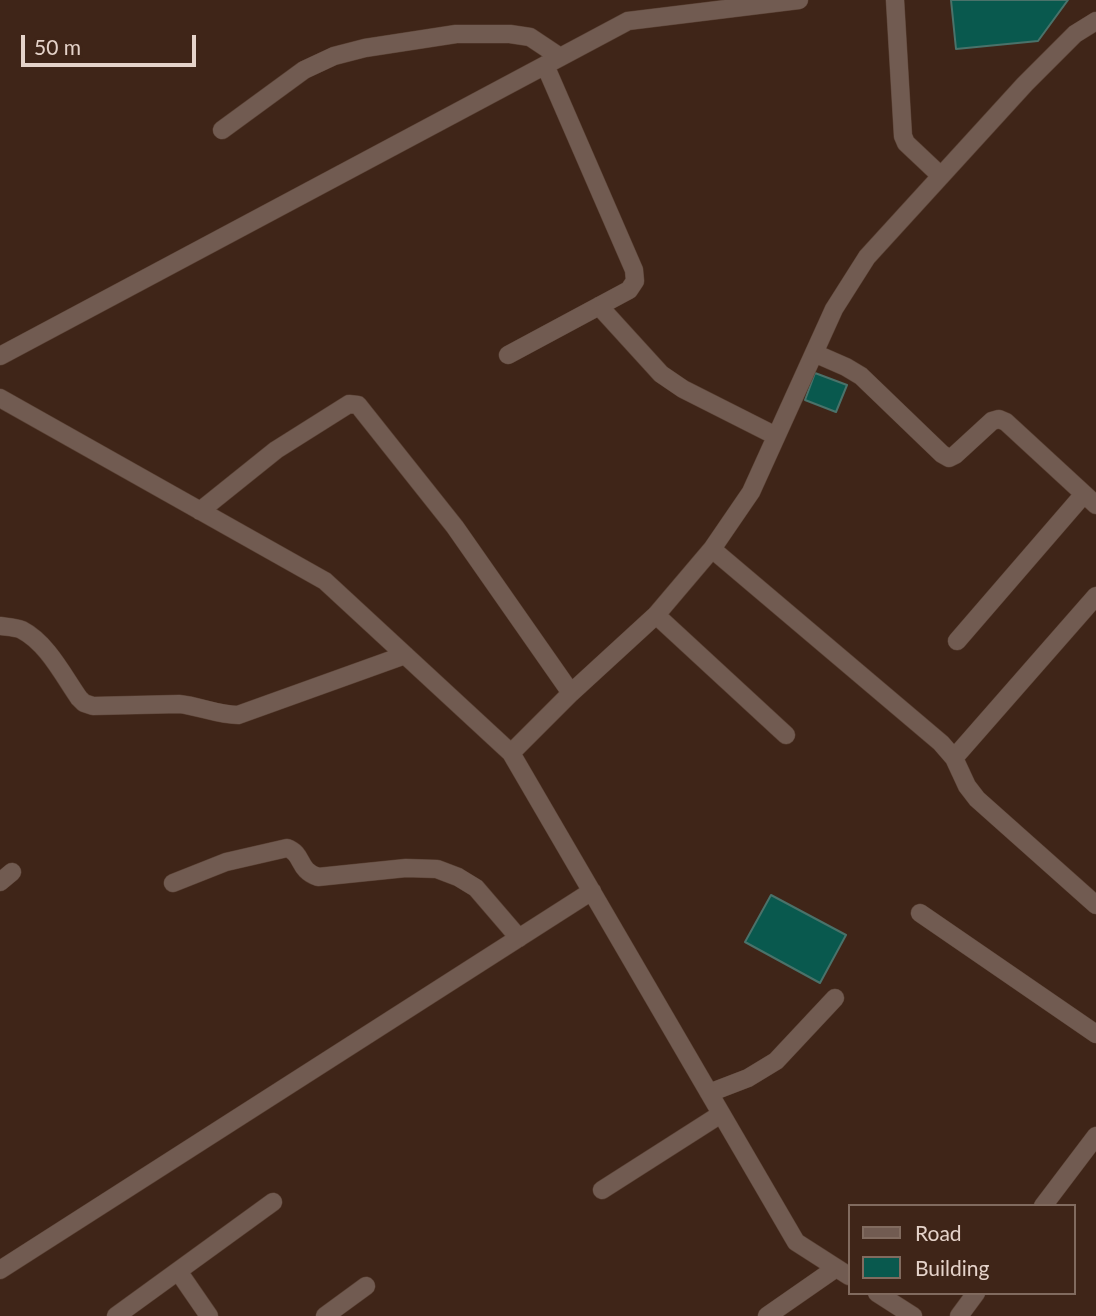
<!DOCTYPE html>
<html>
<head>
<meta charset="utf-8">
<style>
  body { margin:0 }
  #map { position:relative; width:1096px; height:1316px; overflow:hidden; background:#3f2518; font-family:Lato,sans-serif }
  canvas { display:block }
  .legend { position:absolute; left:848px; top:1204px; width:228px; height:91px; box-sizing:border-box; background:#3f2518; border:2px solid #816b5f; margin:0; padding:9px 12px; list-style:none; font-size:21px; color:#e5d3ca }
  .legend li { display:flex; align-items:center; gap:14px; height:35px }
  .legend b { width:35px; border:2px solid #816b5f }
  .scale { position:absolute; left:21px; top:35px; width:175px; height:32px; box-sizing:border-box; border:4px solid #e5d3ca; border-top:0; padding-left:9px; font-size:21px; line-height:24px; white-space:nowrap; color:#e5d3ca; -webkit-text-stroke:5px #3f2518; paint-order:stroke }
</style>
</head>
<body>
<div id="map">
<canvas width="1096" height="1316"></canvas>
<ul class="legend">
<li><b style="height:9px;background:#715b51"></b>Road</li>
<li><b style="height:19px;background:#09594e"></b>Building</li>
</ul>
<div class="scale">50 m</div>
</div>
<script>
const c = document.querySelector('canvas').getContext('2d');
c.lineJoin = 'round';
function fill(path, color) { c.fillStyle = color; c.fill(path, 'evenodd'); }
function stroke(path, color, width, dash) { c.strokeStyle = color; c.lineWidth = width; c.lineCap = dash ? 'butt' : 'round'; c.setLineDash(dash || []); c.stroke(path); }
const building = new Path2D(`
  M951,0H1068L1038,41L956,49Z
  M815,373L847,385L836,412L805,400Z
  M771,895L846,935L820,983L745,942Z`);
fill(building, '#09594e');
stroke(building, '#4a726a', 2);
const minor = new Path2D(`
  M895,0L903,136L906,143L941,176
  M222,130L304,70L334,56L365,48L456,34H510L530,37L560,57
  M599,306L661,374L683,389L776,436
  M814,353L846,367L861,376L942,454L949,458L955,455L992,421L999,419L1006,422L1096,505
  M508,355L629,290L635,281L634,270L545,65
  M0,356L628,21L799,0
  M0,398L325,581L511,753L796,1242L849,1276
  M200,511L276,450L349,404L358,405L455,527L571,693
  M712,549L941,743L954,758L967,786L977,799L1096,905
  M656,615L786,735
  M0,626C7,627 15,627 22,630C47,643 63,675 79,698L84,703L93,706L179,704C199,706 218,715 238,715L405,655
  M957,641L1084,494
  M511,753L571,693L656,615L712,549L751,492L834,309L867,257L1025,84L1075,34L1096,21
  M954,758L1096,596
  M0,882L12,872
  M173,883L226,862L287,848C304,854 297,870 318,877L406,868L437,869L458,877L476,888L519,938
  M920,913L1096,1034
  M709,1093L748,1078L776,1061L835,998
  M602,1190L721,1114
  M1043,1206L1096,1136
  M0,1270L592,891
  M178,1271L209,1316
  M877,1293L913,1316
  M116,1316L273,1202
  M325,1316L366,1286
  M767,1316L836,1268
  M959,1316L976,1293`);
stroke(minor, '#5a4134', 19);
stroke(minor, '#715b51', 18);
</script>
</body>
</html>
